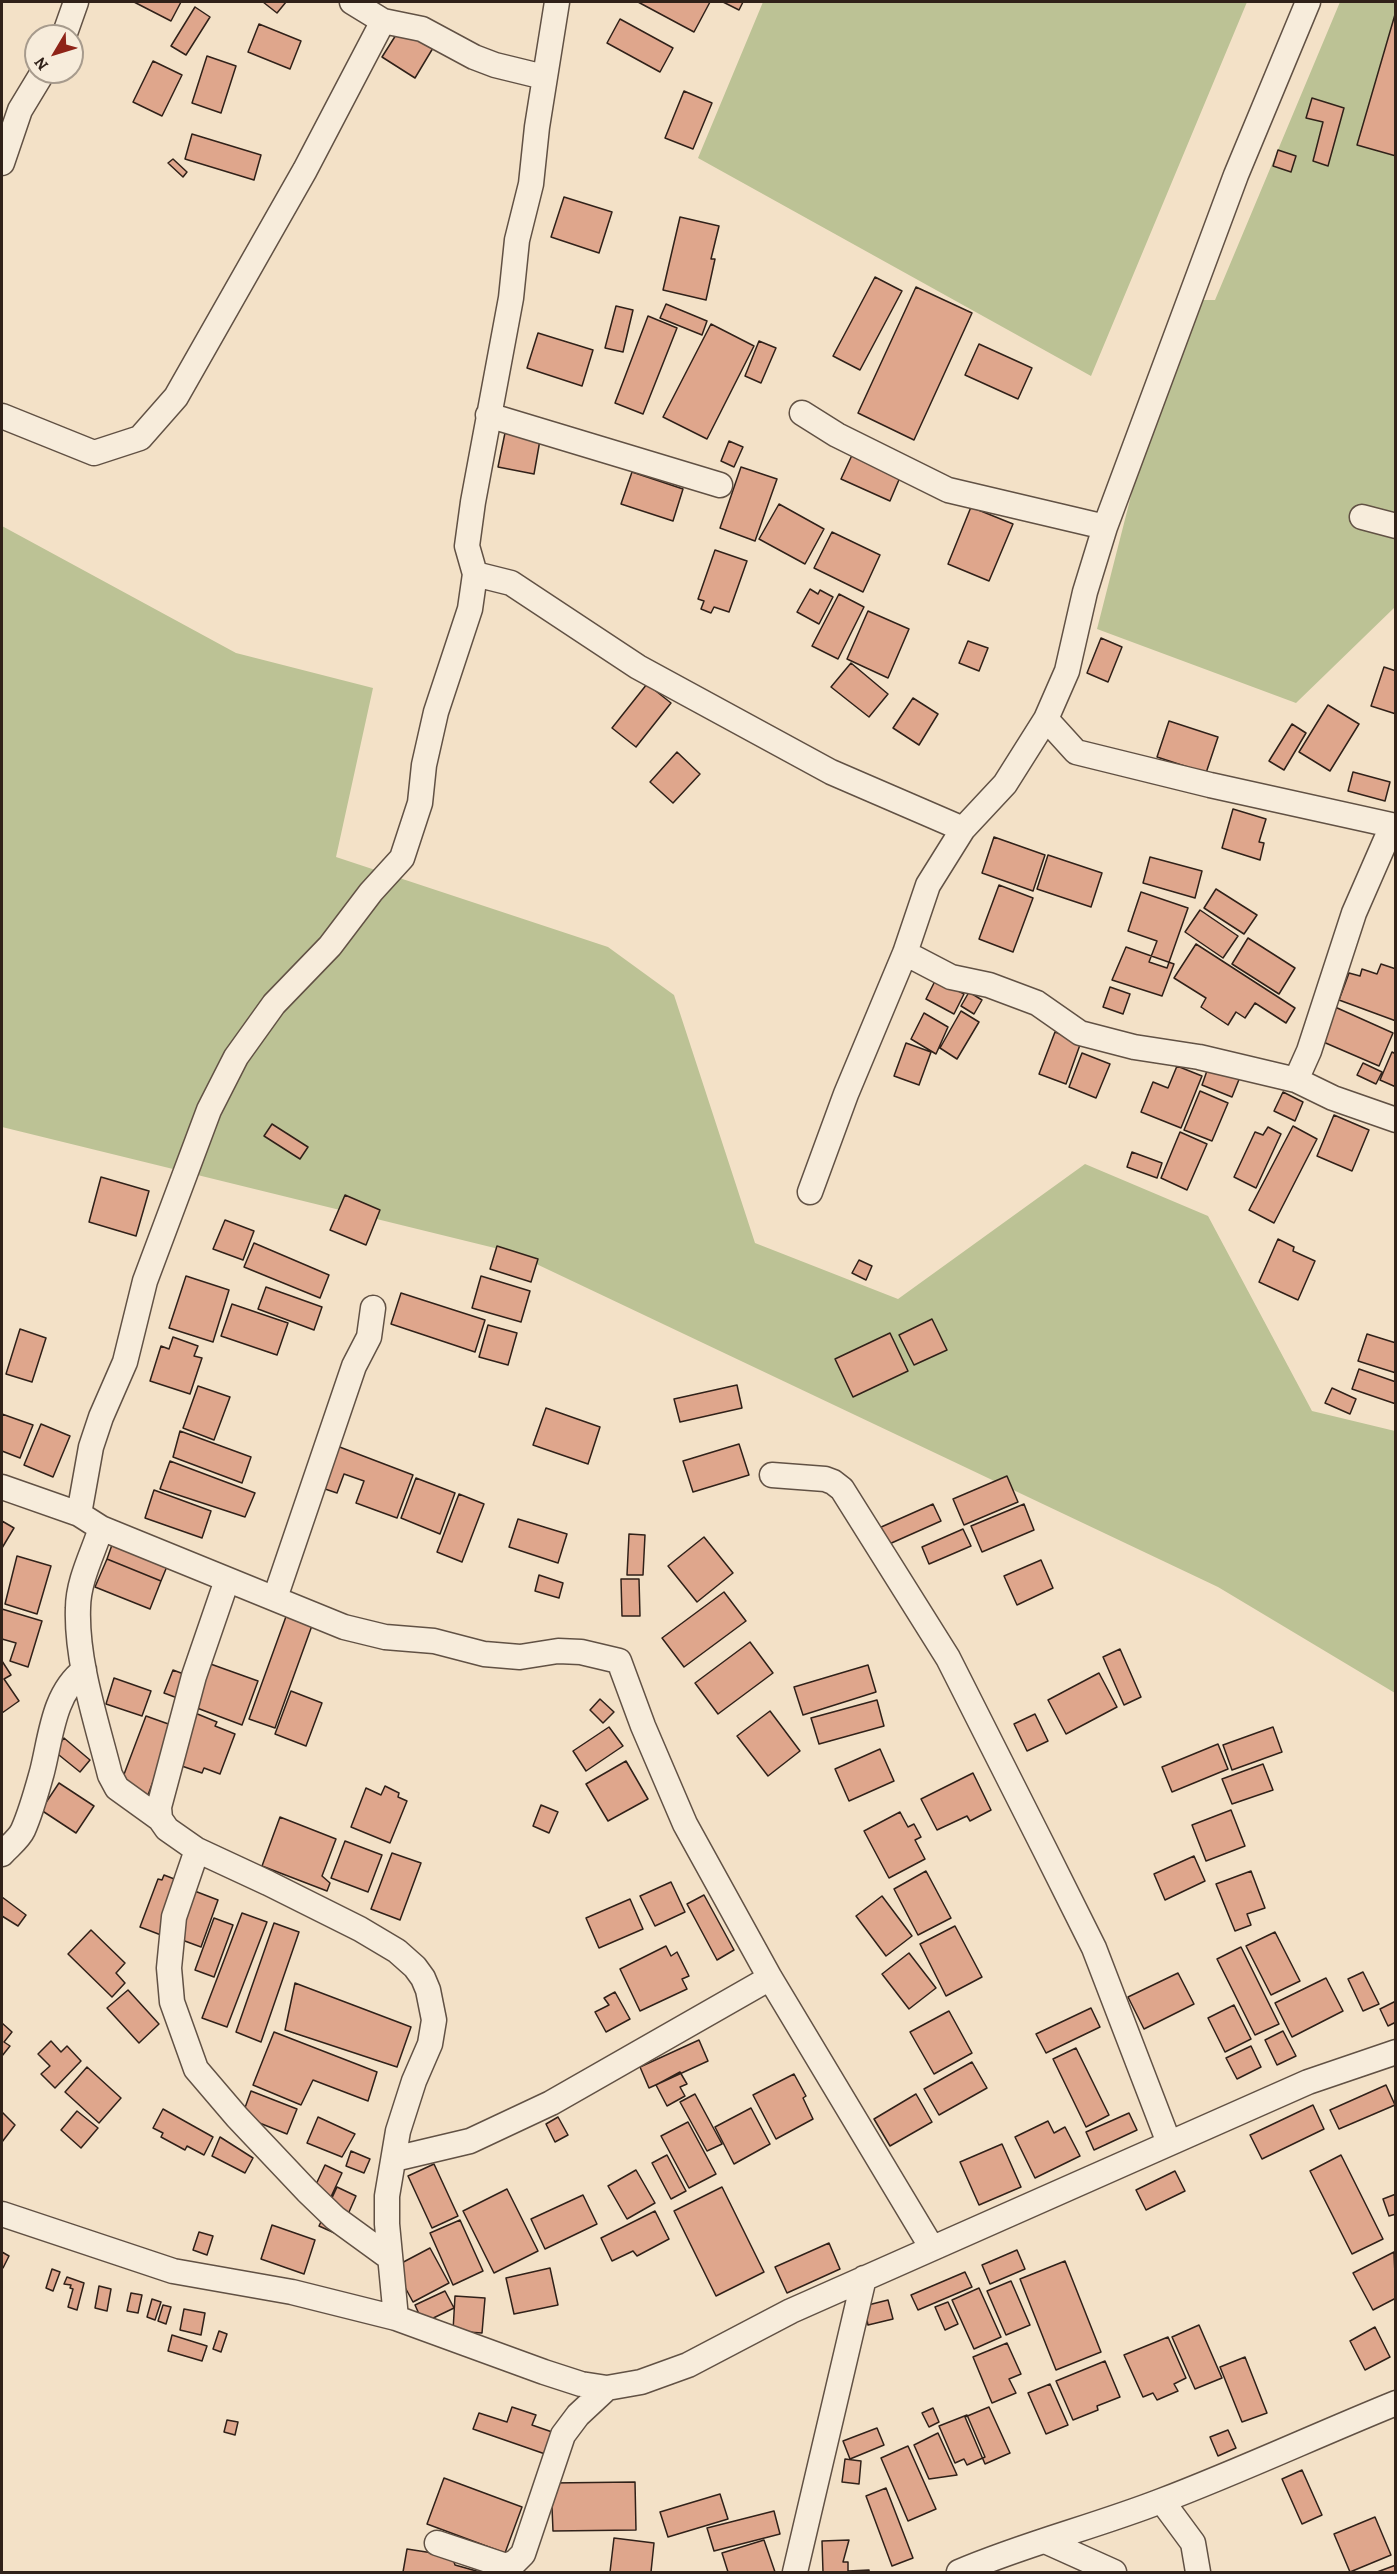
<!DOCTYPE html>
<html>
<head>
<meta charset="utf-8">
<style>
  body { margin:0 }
  #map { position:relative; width:1397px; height:2574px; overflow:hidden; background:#f3e1c7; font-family:Alegreya,serif }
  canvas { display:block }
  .frame { position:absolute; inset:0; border:3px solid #302119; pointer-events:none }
  .north { position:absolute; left:24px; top:24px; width:60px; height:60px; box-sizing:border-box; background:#f7ecdb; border:2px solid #a79b8d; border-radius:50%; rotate:232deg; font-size:16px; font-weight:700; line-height:24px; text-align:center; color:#302119 }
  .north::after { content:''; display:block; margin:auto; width:21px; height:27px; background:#8f2418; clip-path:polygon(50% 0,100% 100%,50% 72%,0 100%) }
</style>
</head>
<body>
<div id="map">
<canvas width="1397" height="2574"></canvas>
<div class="frame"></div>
<div class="north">N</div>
</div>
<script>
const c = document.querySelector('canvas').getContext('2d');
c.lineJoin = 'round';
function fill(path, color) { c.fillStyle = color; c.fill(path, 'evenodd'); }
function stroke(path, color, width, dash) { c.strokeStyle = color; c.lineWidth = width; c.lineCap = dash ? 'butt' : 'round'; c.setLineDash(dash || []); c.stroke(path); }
fill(new Path2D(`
  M763,2H1247L1091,376L698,158Z
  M1340,2H1395V607L1296,703L1097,629L1181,300H1215Z
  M2,526L236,653L373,688L336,857L608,947L674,995L755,1243L898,1299L1085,1164L1208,1216L1312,1411L1395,1431V1693L1218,1587L511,1252L2,1127Z`), '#bcc295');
const building = new Path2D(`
  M134,2H181L171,21Z
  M263,2H286L277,13Z
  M638,2H710L694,32Z
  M723,2H743L739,10Z
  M195,7L210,17L186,55L171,46Z
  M1396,11V156L1357,145Z
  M620,19L673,48L660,72L607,43Z
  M259,24L301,41L290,69L248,52Z
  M401,27L433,48L415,78L382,57Z
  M207,56L236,66L221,113L192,103Z
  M153,61L182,75L162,116L133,102Z
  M684,91L712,103L693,149L665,138Z
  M1312,98L1344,108L1328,166L1313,161L1323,122L1306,118Z
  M192,134L261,155L254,180L185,159Z
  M1278,150L1296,156L1291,172L1273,166Z
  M173,159L187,172L183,177L168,163Z
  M564,197L612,212L599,253L551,237Z
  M680,217L719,226L711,259H715L706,300L663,290Z
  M875,277L902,291L860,370L833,356Z
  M916,287L972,313L914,440L858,413Z
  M666,304L707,321L702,335L660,318Z
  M616,306L633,310L623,352L605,348Z
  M648,316L677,328L643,414L615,403Z
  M711,324L754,346L707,439L663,417Z
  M538,333L593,350L582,386L527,368Z
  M759,341L776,348L761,383L745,376Z
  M979,344L1032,368L1018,399L965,375Z
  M505,433L540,440L534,474L498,467Z
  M729,441L743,447L734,467L721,461Z
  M853,453L901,475L890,501L841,479Z
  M741,467L777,479L755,541L720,528Z
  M632,472L683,489L673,521L621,504Z
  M779,504L824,529L805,564L759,539Z
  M971,507L1013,524L989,581L948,564Z
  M832,532L880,555L863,592L814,568Z
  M715,550L747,561L729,612L714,607L711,613L701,609L704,601L698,599Z
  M810,589L818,594L820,590L833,597L819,624L797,612Z
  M839,594L864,607L838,659L812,646Z
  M868,611L909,629L888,678L847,659Z
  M1101,638L1122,647L1108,682L1087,673Z
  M968,641L988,648L979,671L959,663Z
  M851,663L888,694L869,717L831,687Z
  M1384,667L1396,671V714L1371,706Z
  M647,684L671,703L636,747L612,728Z
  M913,698L938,714L919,745L893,728Z
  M1328,705L1359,724L1330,771L1299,752Z
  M1169,721L1218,737L1206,773L1157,757Z
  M1292,724L1306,733L1284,770L1269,761Z
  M677,752L700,774L673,803L650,782Z
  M1353,772L1390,782L1385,801L1348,791Z
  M1233,809L1266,819L1259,842L1264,843L1260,860L1222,848Z
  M994,837L1045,855L1033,891L982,873Z
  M1048,855L1102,873L1091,907L1037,889Z
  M1150,857L1202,871L1195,898L1143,883Z
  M999,885L1033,898L1013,952L979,939Z
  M1216,889L1257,915L1244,934L1204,908Z
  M1141,892L1188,908L1167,968L1149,962L1157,941L1128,931Z
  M1200,910L1238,936L1223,958L1185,932Z
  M1248,938L1295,968L1279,994L1232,964Z
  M1196,944L1295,1008L1286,1023L1255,1003L1245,1018L1236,1012L1228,1025L1201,1007L1206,998L1174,978Z
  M1126,947L1174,964L1162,996L1112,980Z
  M1381,964L1396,969V1021L1339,1000L1349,973L1360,976L1362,969L1377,974Z
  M936,979L964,994L954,1014L926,999Z
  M1110,987L1130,994L1123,1014L1103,1007Z
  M969,992L982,1000L974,1014L961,1006Z
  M1335,1007L1393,1033L1379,1066L1321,1041Z
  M961,1011L979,1022L957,1059L940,1048Z
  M924,1013L948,1027L936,1054L911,1039Z
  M1055,1032L1081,1042L1066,1084L1039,1074Z
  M906,1043L931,1052L919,1085L894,1076Z
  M1392,1052L1396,1054V1087L1380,1080Z
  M1082,1053L1110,1064L1096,1098L1069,1087Z
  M1363,1063L1382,1072L1376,1084L1357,1075Z
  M1209,1065L1240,1077L1232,1097L1202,1085Z
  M1177,1066L1202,1076L1181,1128L1141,1112L1153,1082L1168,1088Z
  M1200,1091L1228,1103L1212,1141L1184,1130Z
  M1283,1092L1303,1102L1295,1121L1274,1111Z
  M1334,1115L1369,1130L1352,1171L1317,1156Z
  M272,1124L308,1147L300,1159L264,1136Z
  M1293,1126L1317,1139L1274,1223L1249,1210Z
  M1268,1127L1281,1134L1256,1188L1234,1177L1255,1132L1263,1135Z
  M1180,1132L1207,1144L1187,1190L1161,1178Z
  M1132,1152L1162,1163L1157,1178L1127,1167Z
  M101,1177L149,1191L136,1236L89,1222Z
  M345,1195L380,1210L366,1245L330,1230Z
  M225,1220L254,1231L243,1260L213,1249Z
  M1278,1239L1294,1247L1293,1251L1315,1261L1298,1300L1259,1282Z
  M254,1243L329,1275L320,1298L244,1267Z
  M497,1246L538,1259L531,1282L490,1269Z
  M859,1260L872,1266L866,1280L852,1273Z
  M186,1276L229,1290L213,1342L169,1328Z
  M481,1276L530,1291L521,1322L472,1308Z
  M266,1287L322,1307L314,1330L258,1309Z
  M401,1293L485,1320L475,1352L391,1324Z
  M232,1304L288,1323L277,1355L221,1336Z
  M932,1319L947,1350L914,1365L899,1335Z
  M488,1325L517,1333L508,1365L479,1357Z
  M20,1329L46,1338L32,1382L6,1374Z
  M890,1333L908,1371L853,1397L835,1359Z
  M1367,1334L1396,1343V1373L1358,1361Z
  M173,1337L198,1346L194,1356L202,1358L190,1394L150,1381L161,1346L169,1349Z
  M1359,1369L1396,1382V1404L1352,1389Z
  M737,1385L742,1408L680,1422L674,1399Z
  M198,1386L230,1397L214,1440L183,1428Z
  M1332,1388L1356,1399L1350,1414L1325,1403Z
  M546,1408L600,1427L588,1464L533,1445Z
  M2,1414L33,1425L20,1458L2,1451Z
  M41,1424L70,1436L53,1477L24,1465Z
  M180,1431L251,1457L242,1483L173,1457Z
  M739,1444L749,1475L693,1492L683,1461Z
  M337,1446L413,1475L397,1518L356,1503L364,1481L344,1474L337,1493L322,1488Z
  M170,1461L255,1493L245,1517L160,1489Z
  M1007,1476L1018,1502L964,1525L953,1499Z
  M416,1478L455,1493L440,1534L401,1518Z
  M154,1490L211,1511L202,1538L145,1518Z
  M459,1494L484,1504L462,1562L437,1552Z
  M933,1504L941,1521L887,1545L879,1528Z
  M1024,1504L1034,1530L982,1552L971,1526Z
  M518,1519L567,1534L558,1563L509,1547Z
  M2,1521L14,1528L2,1548Z
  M963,1529L971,1546L929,1564L922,1547Z
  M629,1534L645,1535L643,1575H627Z
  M704,1537L733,1573L697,1602L668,1566Z
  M113,1542L168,1564L161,1581L107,1559Z
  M17,1556L51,1566L37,1614L5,1604Z
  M107,1559L161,1581L150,1609L95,1587Z
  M1041,1560L1053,1588L1017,1605L1004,1576Z
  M539,1575L563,1583L559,1598L535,1591Z
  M621,1579H639L640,1616H622Z
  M724,1592L746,1621L684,1667L662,1638Z
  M2,1609L42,1621L28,1667L10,1661L16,1643L2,1639Z
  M288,1611L314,1620L275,1728L249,1719Z
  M750,1642L773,1673L718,1714L695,1683Z
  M1120,1649L1141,1697L1124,1705L1103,1657Z
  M2,1661L11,1675L4,1679L19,1701L2,1713Z
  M205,1662L258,1681L242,1725L189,1705Z
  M868,1665L876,1692L803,1715L794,1687Z
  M173,1670L189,1676L180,1699L164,1693Z
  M1099,1673L1117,1707L1066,1734L1048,1700Z
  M114,1678L151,1691L142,1716L106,1704Z
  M291,1691L322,1703L306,1746L275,1734Z
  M600,1699L614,1712L603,1723L590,1710Z
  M877,1700L884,1726L819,1744L811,1718Z
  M770,1711L800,1751L768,1776L737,1736Z
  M195,1713L217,1722L215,1726L235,1734L220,1774L204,1768L202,1773L176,1764Z
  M1035,1714L1048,1741L1027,1751L1014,1724Z
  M146,1716L174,1726L148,1795L120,1785Z
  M609,1727L623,1746L586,1771L573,1751Z
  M1273,1727L1282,1752L1232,1770L1223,1745Z
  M64,1738L90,1760L80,1772L54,1751Z
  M1218,1744L1228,1769L1172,1792L1162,1767Z
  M880,1749L894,1781L849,1801L835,1769Z
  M626,1761L648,1799L608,1821L586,1784Z
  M1263,1764L1273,1790L1232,1804L1222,1779Z
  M973,1773L991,1810L970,1821L967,1816L937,1830L921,1799Z
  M59,1783L94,1806L76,1833L41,1810Z
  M385,1786L399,1793L398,1797L407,1801L390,1843L351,1827L366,1788L381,1795Z
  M541,1805L558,1812L549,1833L533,1826Z
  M1231,1810L1245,1846L1206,1861L1192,1825Z
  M900,1812L908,1827L914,1824L921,1837L915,1840L925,1859L889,1878L864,1831Z
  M280,1817L336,1839L322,1876L330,1883L327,1891L262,1866Z
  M345,1841L382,1855L368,1892L331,1878Z
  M392,1853L421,1863L400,1920L371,1909Z
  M1194,1856L1205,1881L1165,1900L1154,1874Z
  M926,1871L951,1918L918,1935L894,1889Z
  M1251,1871L1265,1908L1247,1914L1251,1925L1235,1931L1216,1884Z
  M164,1875L182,1882L161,1935L140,1927L158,1879L162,1880Z
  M671,1882L685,1912L655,1926L640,1896Z
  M192,1890L218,1900L201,1947L174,1937Z
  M704,1895L734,1950L717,1960L687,1904Z
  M882,1896L912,1936L886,1956L856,1916Z
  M2,1897L26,1915L18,1926L2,1916Z
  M630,1899L643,1929L599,1948L586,1918Z
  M242,1913L267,1922L227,2027L202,2018Z
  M214,1918L233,1925L214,1977L195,1970Z
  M274,1923L299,1932L261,2042L236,2032Z
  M955,1926L982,1977L946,1996L920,1944Z
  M91,1930L125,1963L116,1973L125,1983L112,1997L68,1954Z
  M1275,1932L1300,1981L1271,1995L1246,1946Z
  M666,1946L671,1956L677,1952L689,1976L682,1979L687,1989L640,2011L620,1969Z
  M1241,1947L1279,2024L1255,2035L1217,1959Z
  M909,1953L936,1988L909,2009L882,1974Z
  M1363,1972L1379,2004L1363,2011L1348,1979Z
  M1178,1973L1194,2004L1144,2029L1128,1997Z
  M1326,1978L1343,2011L1292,2037L1275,2003Z
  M295,1983L411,2027L397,2067L285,2030Z
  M128,1990L159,2024L139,2043L107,2008Z
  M615,1992L630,2019L606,2032L595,2012L609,2005L604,1998Z
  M1396,2001V2022L1388,2026L1380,2009Z
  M1234,2005L1251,2039L1225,2052L1208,2018Z
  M1091,2008L1100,2027L1046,2053L1036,2034Z
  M949,2011L972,2053L934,2074L910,2032Z
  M2,2023L12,2032L4,2042L10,2046L2,2056Z
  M1283,2031L1296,2056L1277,2065L1265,2040Z
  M274,2032L377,2072L368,2101L313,2080L301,2105L253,2085Z
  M699,2040L708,2061L649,2088L640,2067Z
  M51,2041L61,2052L67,2046L81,2061L55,2088L41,2074L50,2066L38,2054Z
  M1251,2046L1261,2067L1237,2079L1226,2058Z
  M1076,2048L1109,2115L1086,2127L1053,2059Z
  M972,2062L987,2088L939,2115L924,2089Z
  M87,2067L121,2098L99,2123L65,2092Z
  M680,2072L687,2084L680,2087L685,2096L667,2106L656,2085Z
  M794,2074L806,2096L803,2098L813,2119L776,2139L753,2095Z
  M1386,2085L1395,2105L1339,2129L1330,2110Z
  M251,2091L297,2109L287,2134L242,2116Z
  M695,2094L722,2144L707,2151L680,2102Z
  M916,2094L932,2122L890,2146L874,2119Z
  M1313,2105L1324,2129L1262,2159L1250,2135Z
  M751,2108L770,2144L734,2164L715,2127Z
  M163,2109L213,2137L204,2155L187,2146L185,2150L161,2137L163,2133L153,2128Z
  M77,2111L98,2128L81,2148L61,2130Z
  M2,2112L15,2125L2,2142Z
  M1129,2113L1137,2130L1094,2150L1086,2132Z
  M318,2117L355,2134L342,2157L307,2143Z
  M558,2117L568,2135L555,2142L546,2124Z
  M1048,2121L1054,2133L1065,2127L1080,2156L1035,2178L1015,2137Z
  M688,2122L716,2174L689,2188L661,2136Z
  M220,2137L253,2158L245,2173L212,2156Z
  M1002,2144L1021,2187L979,2205L960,2162Z
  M351,2151L370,2159L364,2173L346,2166Z
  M667,2155L686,2191L671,2199L652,2163Z
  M1341,2155L1383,2239L1352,2254L1310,2171Z
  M434,2164L458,2216L432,2228L408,2176Z
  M325,2165L342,2173L323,2214L306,2206Z
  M636,2170L655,2203L627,2219L608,2186Z
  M1175,2171L1185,2191L1146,2210L1136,2190Z
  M337,2187L356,2196L339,2235L319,2226Z
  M722,2187L764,2272L716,2296L674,2211Z
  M507,2189L538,2251L494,2273L463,2211Z
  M1396,2194V2214L1389,2216L1383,2199Z
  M583,2195L597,2224L545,2249L531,2219Z
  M655,2211L669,2239L637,2256L633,2251L612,2261L601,2238Z
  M460,2220L483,2271L453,2285L430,2233Z
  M272,2225L315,2240L304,2274L261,2259Z
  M199,2232L213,2236L207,2255L193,2250Z
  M829,2243L840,2269L787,2293L775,2267Z
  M430,2248L449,2283L413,2302L394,2267Z
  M1017,2250L1025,2269L990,2284L982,2265Z
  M2,2252L9,2256L3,2268H2Z
  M1394,2252L1396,2298L1373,2310L1353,2273Z
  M1065,2261L1101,2352L1056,2370L1020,2279Z
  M550,2268L558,2305L514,2314L506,2278Z
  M52,2269L60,2272L53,2291L46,2288Z
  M965,2272L972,2287L918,2310L911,2295Z
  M67,2277L84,2283L77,2310L68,2307L73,2289L70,2288L71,2285L64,2284Z
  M1011,2281L1030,2325L1006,2335L987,2291Z
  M99,2286L111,2289L107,2311L95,2308Z
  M979,2288L1001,2337L974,2349L952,2300Z
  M445,2291L454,2308L423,2323L415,2305Z
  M131,2293L142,2295L138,2313L127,2311Z
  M455,2296L485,2298L482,2333L453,2331Z
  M152,2299L161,2302L155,2320L147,2317Z
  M888,2300L893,2319L868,2325L864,2306Z
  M948,2302L958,2324L945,2330L935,2307Z
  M163,2305L171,2307L166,2324L158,2321Z
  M184,2309L205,2313L201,2335L180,2330Z
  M1199,2325L1222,2378L1195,2389L1172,2337Z
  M1375,2327L1390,2357L1365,2370L1350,2341Z
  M219,2331L227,2334L221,2352L213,2349Z
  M172,2335L207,2346L202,2361L168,2351Z
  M1168,2337L1186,2378L1174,2384L1178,2391L1157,2400L1153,2393L1143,2397L1124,2355Z
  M1007,2343L1021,2374L1009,2379L1016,2393L992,2403L973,2357Z
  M1245,2357L1267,2413L1242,2422L1220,2367Z
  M1105,2361L1120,2397L1097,2406L1098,2410L1073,2420L1056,2381Z
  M1050,2384L1068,2425L1046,2434L1028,2393Z
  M512,2407L536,2415L532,2425L555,2433L548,2455L473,2429L479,2413L507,2422Z
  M989,2407L1010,2453L985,2464L965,2417Z
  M933,2408L939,2422L929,2427L922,2413Z
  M967,2415L985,2457L967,2465L964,2459L955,2463L939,2426Z
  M227,2420L238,2422L235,2435L224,2432Z
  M877,2428L884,2445L850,2459L843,2441Z
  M1228,2430L1236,2448L1218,2456L1210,2437Z
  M938,2433L957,2475L929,2479L914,2445Z
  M908,2446L936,2509L908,2521L881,2458Z
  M845,2459L861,2461L859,2484L842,2482Z
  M1302,2470L1322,2515L1302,2524L1282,2479Z
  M444,2478L522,2507L505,2553L427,2524Z
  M635,2482L636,2530L553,2531L551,2483Z
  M886,2488L913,2558L892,2566L866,2496Z
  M720,2494L728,2519L668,2537L660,2512Z
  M774,2511L780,2534L714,2551L707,2528Z
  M1375,2517L1391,2555L1350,2572L1334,2534Z
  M614,2538L654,2543L651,2572H610Z
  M764,2540L775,2572H728L722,2553Z
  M849,2540L843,2562H848V2571L869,2570V2572H823L822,2541Z
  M407,2549L452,2556L455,2565L480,2572H403Z
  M1396,2565V2572H1377Z`);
fill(building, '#dfa68c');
stroke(building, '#302119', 1.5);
const minor = new Path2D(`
  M352,2L383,21L422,29L474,57L495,65L544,77
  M1308,2L1236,175L1105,527L1085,592L1067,671L1046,719L1076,752L1210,785L1396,826
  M64,36L76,2
  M2,163L20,110L43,72
  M802,413L837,435L948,490L1105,527
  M488,415L720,485
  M2,416L94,453L140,438L176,397L305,170L383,21
  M1362,517L1396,526
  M475,574L511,583L638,667L831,772L963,829
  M905,953L951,977L989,985L1037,1003L1080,1033L1134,1047L1199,1057L1296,1080L1333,1098L1396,1120
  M1296,1080L1309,1051L1354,913L1392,826
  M810,1192L846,1094L905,953L928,885L963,829L1005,784L1046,719
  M772,1475L825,1479L833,1482L842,1489L948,1658L1045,1850L1094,1948L1169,2143
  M2,1487L79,1514L101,1528L344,1627L385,1637L434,1641L484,1654L520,1657L558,1651L581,1652L619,1661L643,1726L685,1824L770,1978L932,2248
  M79,1514L91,1447L101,1417L125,1362L145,1281L209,1110L236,1057L274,1004L330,946L371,892L402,858L420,803L424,765L436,712L470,609L475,574L467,546L473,502L511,298L517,240L531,184L537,127L557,2
  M101,1528C93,1553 78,1581 78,1608C76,1662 97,1723 110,1775L117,1788L160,1819L167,1829L197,1850L268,1883L360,1929L397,1951L415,1967L423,1978L428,1990L434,2020L430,2044L414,2081L398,2131L387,2196V2224L396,2318
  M275,1598L354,1366L369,1337L373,1308
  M160,1819L159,1807L194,1676L227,1580
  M197,1850L174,1917L169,1968L172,2002L196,2069L237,2117L307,2191L335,2218L390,2258
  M2,1854C8,1847 19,1839 23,1830C31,1812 37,1790 42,1772C51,1737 53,1694 84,1670
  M394,2159L470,2141L551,2103L770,1978
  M2,2214L173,2271L292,2292L396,2318L544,2372L581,2384L607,2388L641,2382L688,2365L791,2311L1308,2082L1396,2052
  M1162,2501L1193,2543L1198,2572
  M1045,2541L1114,2572
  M437,2543L506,2566L515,2562L523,2554L563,2435L578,2415L607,2388
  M795,2572L864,2278
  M959,2572C1024,2544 1094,2527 1161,2501C1240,2471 1317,2435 1396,2403`);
stroke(minor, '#615144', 27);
stroke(minor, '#f7ecdb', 24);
</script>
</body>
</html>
